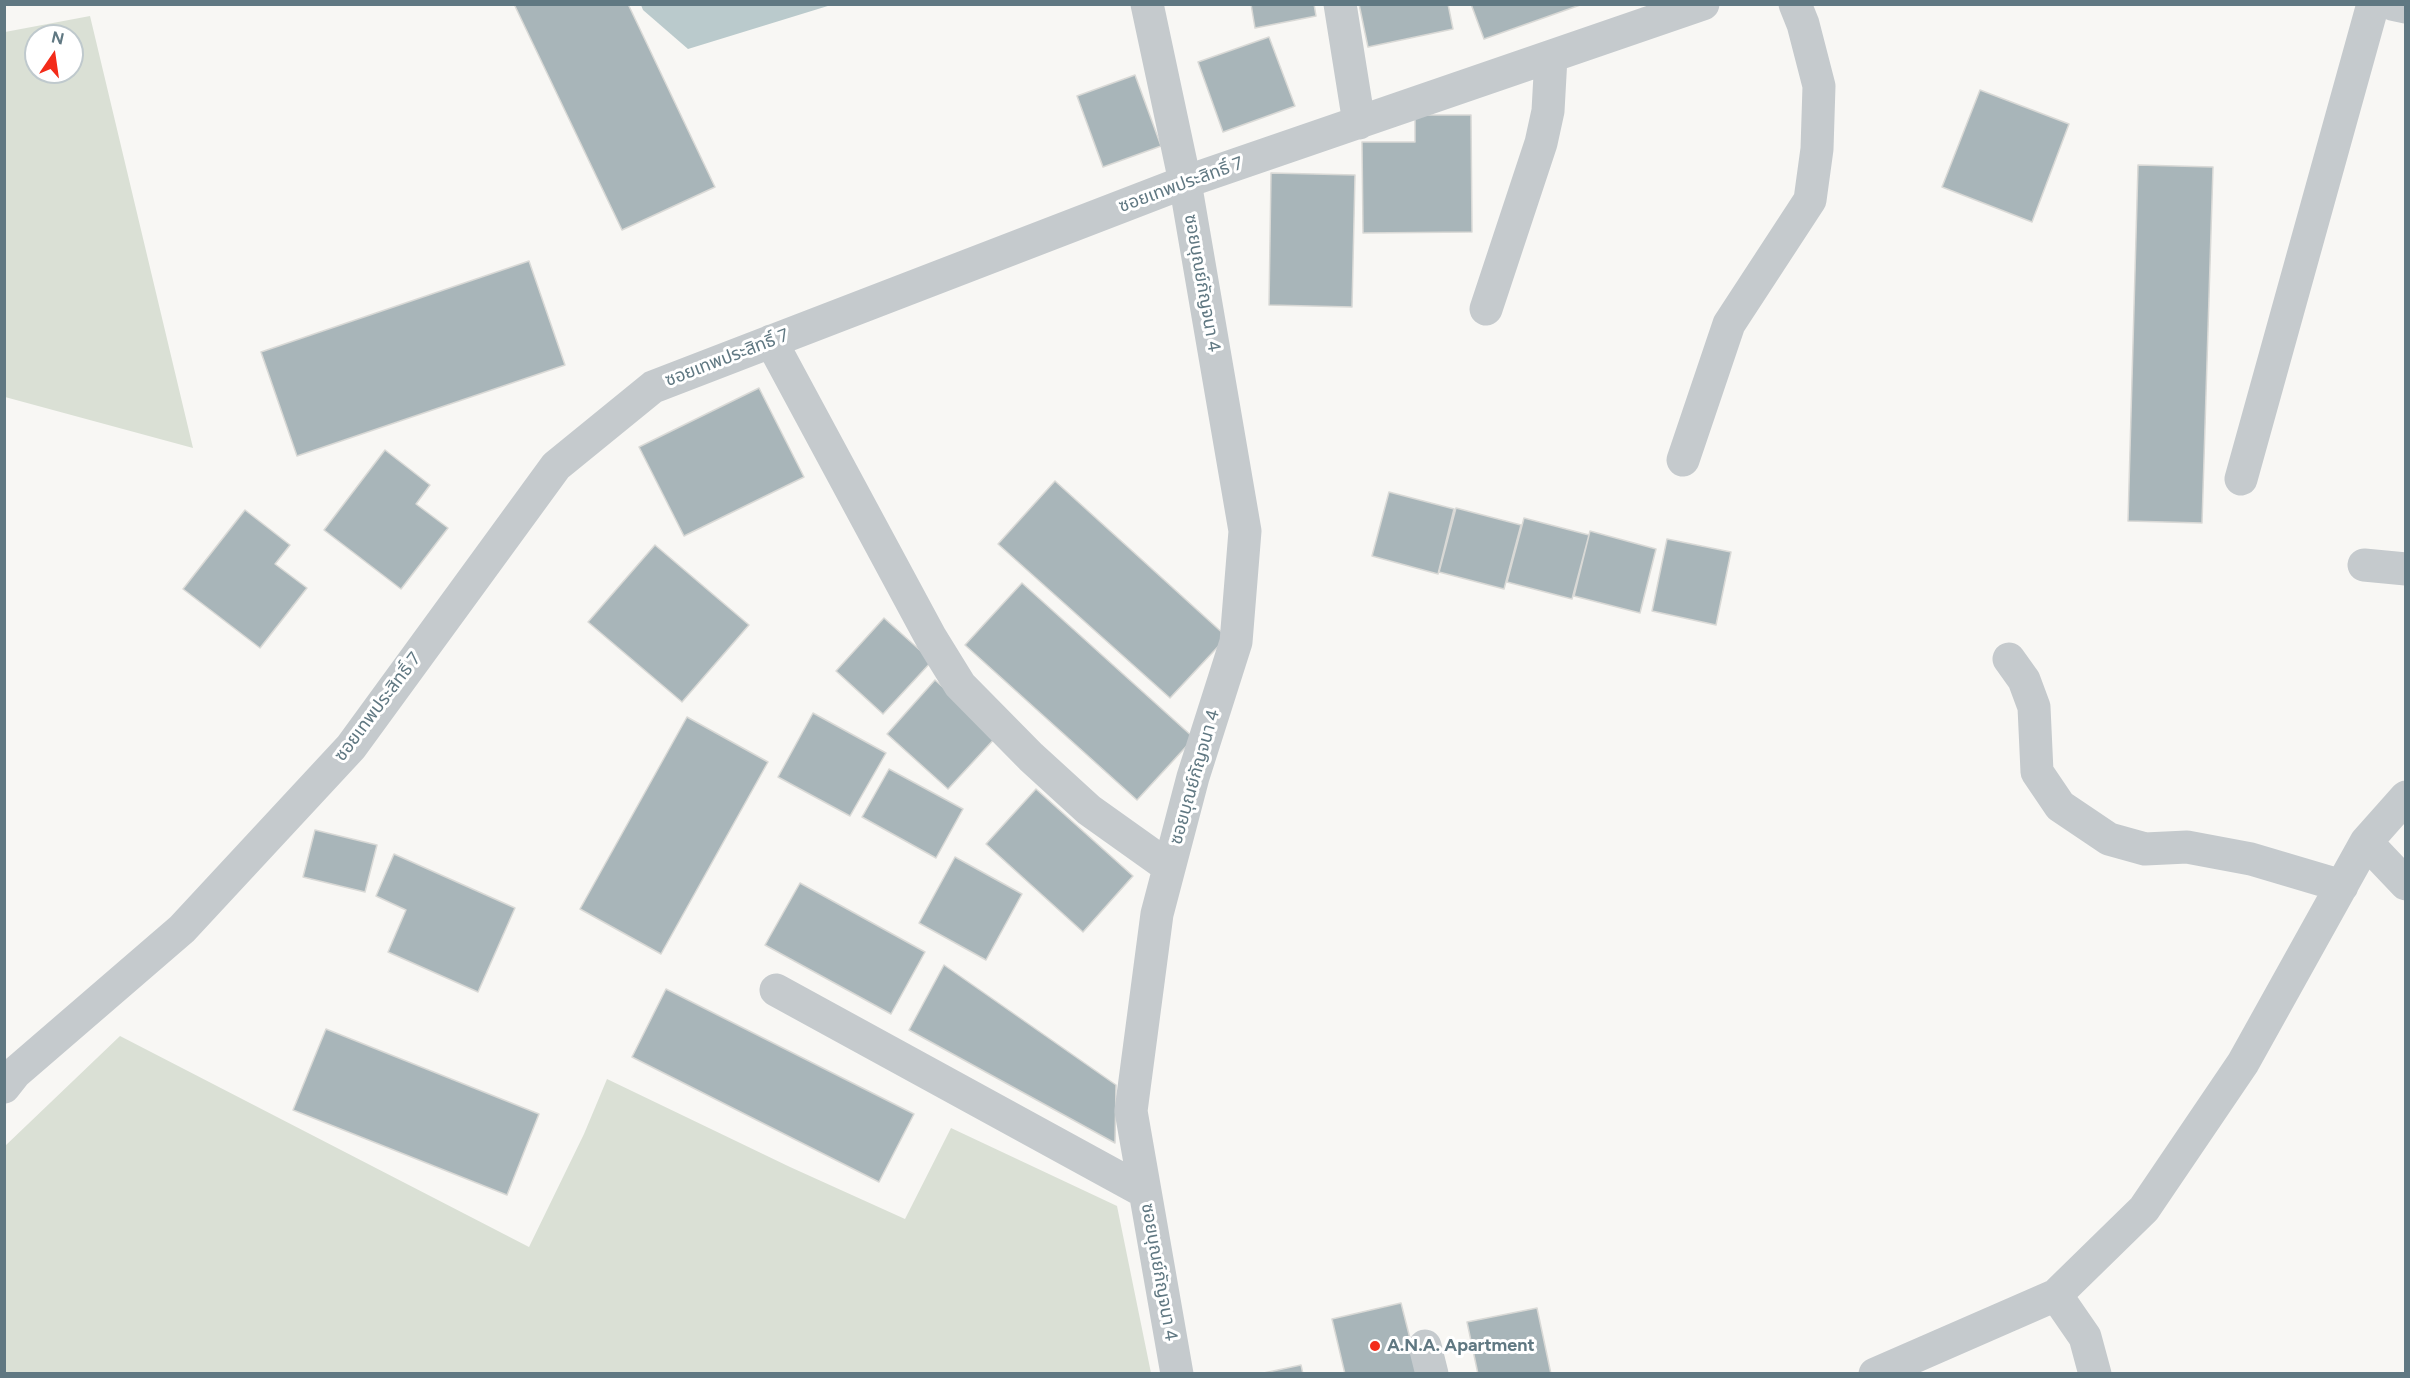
<!DOCTYPE html>
<html>
<head>
<meta charset="utf-8">
<style>
  body { margin:0 }
  #map { position:relative; width:2410px; height:1378px; overflow:hidden; background:#f8f7f4; font-family:Figtree,sans-serif }
  canvas { display:block }
  .frame { position:absolute; inset:0; border:6px solid #607882; pointer-events:none }
  .north { position:absolute; left:24px; top:24px; width:60px; height:60px; box-sizing:border-box; background:#fff; border:2px solid #bfc9cd; border-radius:50%; rotate:13deg; font-size:16px; font-weight:700; line-height:24px; text-align:center; color:#607882 }
  .north::after { content:''; display:block; margin:auto; width:21px; height:27px; background:#f32b19; clip-path:polygon(50% 0,100% 100%,50% 72%,0 100%) }
</style>
</head>
<body>
<div id="map">
<canvas width="2410" height="1378"></canvas>
<div class="frame"></div>
<div class="north">N</div>
</div>
<script>
const c = document.querySelector('canvas').getContext('2d');
c.lineJoin = 'round';
function fill(path, color) { c.fillStyle = color; c.fill(path, 'evenodd'); }
function stroke(path, color, width, dash) { c.strokeStyle = color; c.lineWidth = width; c.lineCap = dash ? 'butt' : 'round'; c.setLineDash(dash || []); c.stroke(path); }
function write(font, color, halo, rows, align = 'center') {
  c.font = font + ' Figtree,"Noto Sans Thai",sans-serif'; c.lineWidth = 6; c.setLineDash([]); c.textBaseline = 'middle'; c.strokeStyle = halo; c.fillStyle = color; for (const [text, x, y, turn = 0] of rows) {
    c.save(); c.translate(x, y); c.rotate((+turn || 0) * Math.PI / 180); c.textAlign = isNaN(turn) ? turn : align; if (halo) c.strokeText(text, 0, 0); c.fillText(text, 0, 0); c.restore();
  }
}
fill(new Path2D(`
  M90,16L193,448L5,397V32ZM36,36H72V72H36Z
  M120,1036L529,1247L584,1134L607,1079L790,1167L905,1219L951,1128L1117,1206L1151,1373H5V1146Z`), '#dae0d5');
fill(new Path2D(`
  M641,5V4L831,5L688,49L643,10Z`), '#bacacc');
const building = new Path2D(`
  M514,4H628L715,187L622,230Z
  M1251,4H1314L1316,16L1255,28Z
  M1359,4H1448L1453,29L1368,47Z
  M1471,4H1583L1484,39Z
  M1269,37L1295,106L1223,132L1198,62Z
  M1135,75L1161,146L1103,167L1077,96Z
  M1980,90L2069,124L2032,222L1942,187Z
  M1415,115H1471L1472,232L1363,233L1362,142H1415Z
  M2138,165L2213,167L2202,523L2128,521Z
  M1271,173L1355,175L1352,307L1269,305Z
  M529,261L565,365L297,456L261,352Z
  M759,388L804,477L684,536L639,447Z
  M385,450L430,485L416,504L448,528L401,589L324,530Z
  M1055,481L1227,637L1170,698L998,544Z
  M1389,492L1454,509L1438,574L1372,556Z
  M1456,508L1521,525L1504,589L1439,572Z
  M245,510L290,545L275,564L307,588L260,648L183,589Z
  M1524,518L1589,535L1572,599L1507,582Z
  M1590,531L1656,549L1640,613L1574,596Z
  M1667,539L1731,552L1716,625L1652,611Z
  M655,545L749,625L682,702L588,622Z
  M1022,583L1194,738L1137,800L965,645Z
  M884,618L932,661L883,714L836,671Z
  M935,680L997,736L948,789L887,734Z
  M813,713L886,753L850,816L778,777Z
  M687,717L768,762L661,954L580,909Z
  M889,769L963,809L936,858L862,817Z
  M1036,789L1133,876L1083,932L986,844Z
  M315,830L377,845L365,892L303,877Z
  M394,854L515,908L478,992L388,952L406,910L376,896Z
  M955,857L1022,894L986,960L919,923Z
  M800,883L925,952L891,1014L765,945Z
  M944,965L1116,1085L1115,1143L909,1030Z
  M666,989L914,1114L879,1182L632,1057Z
  M326,1029L539,1114L507,1195L293,1110Z
  M1401,1303L1419,1374H1345L1332,1319Z
  M1537,1308L1551,1374H1478L1467,1322Z
  M1301,1365L1303,1374H1259Z`);
fill(building, '#a8b5b9');
stroke(building, '#d9d9d6', 1.5);
stroke(new Path2D(`
  M1147,4L1185,182L1245,531L1236,642L1193,777L1157,914L1131,1111L1177,1374
  M1340,4L1359,123
  M2392,4L2406,7
  M1486,309L1541,143L1548,111L1551,57
  M771,341L931,638L960,685L1031,757L1089,810L1169,867
  M1683,460L1729,324L1810,200L1817,149L1819,86L1803,24L1795,4
  M2241,479L2373,4
  M2364,565L2406,569
  M2009,659L2024,680L2034,707L2037,772L2060,806L2109,839L2145,849L2187,847L2251,859L2342,886
  M2366,842L2406,884
  M776,990L1145,1192
  M4,1087L15,1073L182,929L351,747L556,466L653,387L1185,182L1703,4
  M2056,1295L2085,1337L2095,1374
  M1425,1346L1432,1374
  M1875,1374L2056,1295L2144,1209L2243,1063L2366,842L2406,797`), '#c5cacd', 33);
for (const [x, y, r, color] of [
  [1375,1346,6,"#f32b19"]
]) { const dot = new Path2D(); dot.arc(x, y, r, 0, 2 * Math.PI); c.fillStyle = color; c.fill(dot); stroke(dot, '#fff', 2); }
write('18px', '#607882', '#fff', [
  ["ซอยเทพประสิทธิ์ 7",1181,185,-20],
  ["ซอยบุณย์กัญจนา 4",1202,283,80],
  ["ซอยเทพประสิทธิ์ 7",727,358,-21],
  ["ซอยเทพประสิทธิ์ 7",378,707,-53],
  ["ซอยบุณย์กัญจนา 4",1195,777,-74],
  ["ซอยบุณย์กัญจนา 4",1159,1272,80]
]);
write('bold 18px', '#607882', '#fff', [
  ["A.N.A. Apartment",1387,1346]
], 'left');
</script>
</body>
</html>
